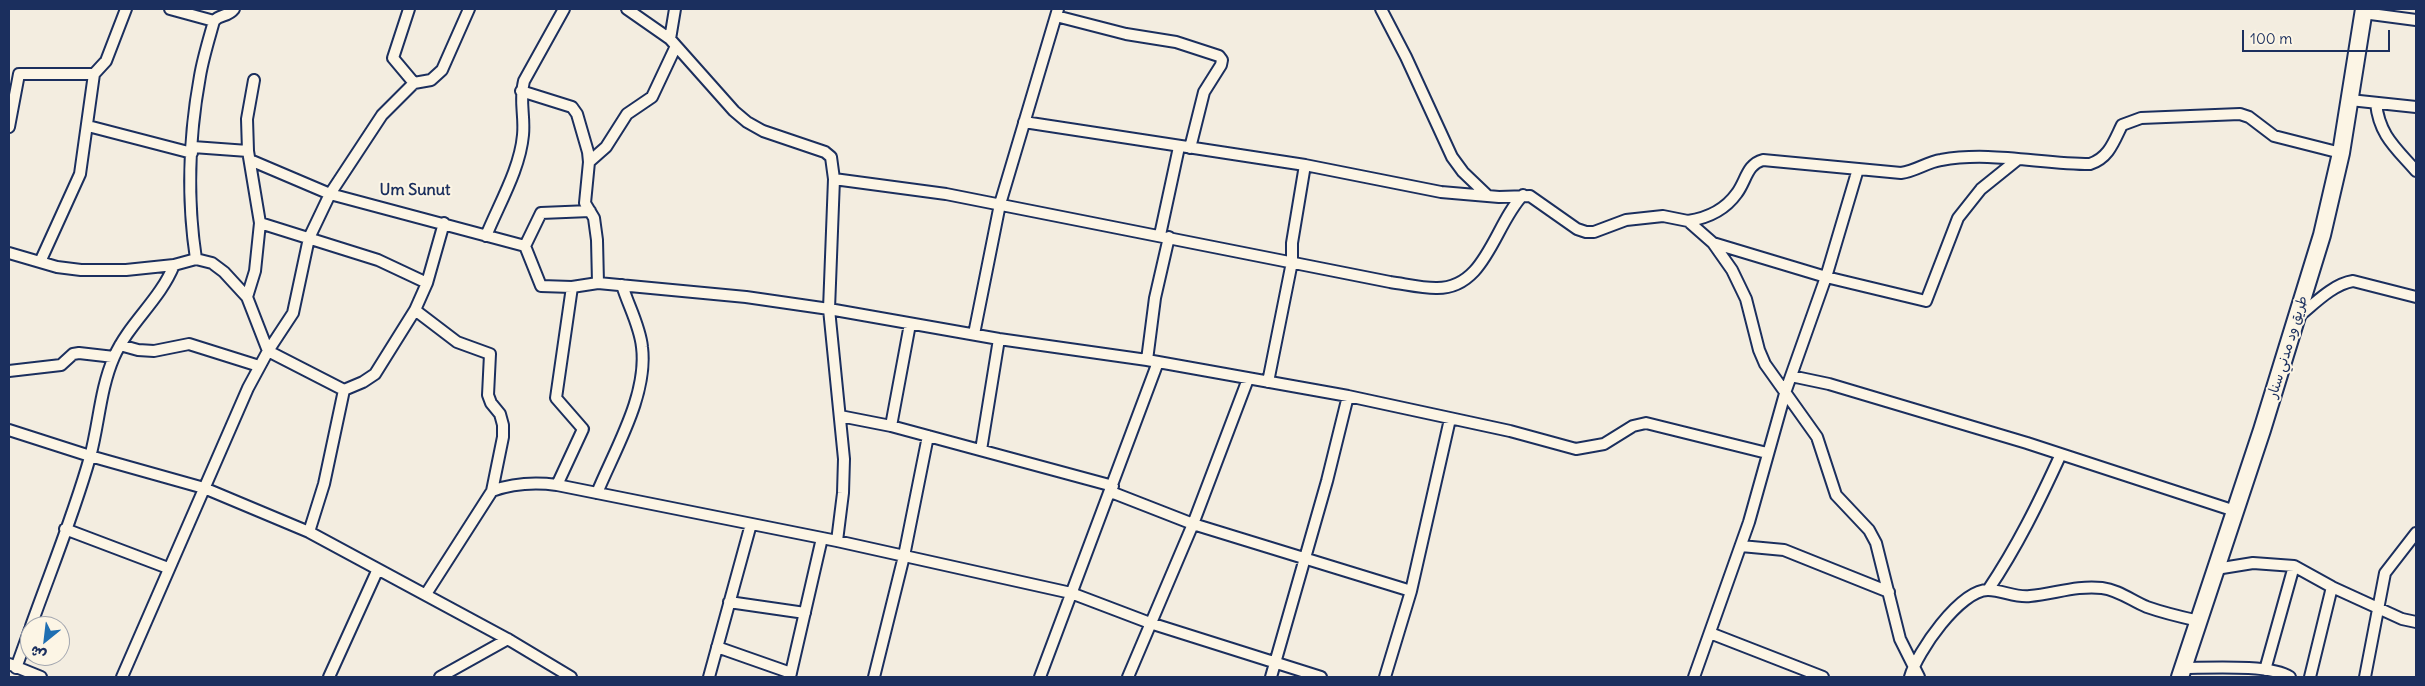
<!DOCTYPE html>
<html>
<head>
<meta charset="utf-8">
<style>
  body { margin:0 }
  #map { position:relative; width:2425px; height:686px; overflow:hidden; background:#f3ede0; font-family:Delius,"Playpen Sans Arabic",sans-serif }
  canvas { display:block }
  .frame { position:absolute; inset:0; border:10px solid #1b2f5e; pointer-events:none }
  .north { position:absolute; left:20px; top:616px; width:50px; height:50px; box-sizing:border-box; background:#fcf5e5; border:1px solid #a2a6af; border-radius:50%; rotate:209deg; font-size:14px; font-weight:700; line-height:20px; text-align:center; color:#1b2f5e }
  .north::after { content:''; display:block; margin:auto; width:18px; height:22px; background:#1f6fb2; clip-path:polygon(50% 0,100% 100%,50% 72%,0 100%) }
  .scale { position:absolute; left:2242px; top:30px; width:148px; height:22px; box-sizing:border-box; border:2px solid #1b2f5e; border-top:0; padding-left:6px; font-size:15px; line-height:18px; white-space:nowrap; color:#1b2f5e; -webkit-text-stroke:4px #fcf5e5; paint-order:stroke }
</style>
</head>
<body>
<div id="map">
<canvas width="2425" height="686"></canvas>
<div class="frame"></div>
<div class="north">ش</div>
<div class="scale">100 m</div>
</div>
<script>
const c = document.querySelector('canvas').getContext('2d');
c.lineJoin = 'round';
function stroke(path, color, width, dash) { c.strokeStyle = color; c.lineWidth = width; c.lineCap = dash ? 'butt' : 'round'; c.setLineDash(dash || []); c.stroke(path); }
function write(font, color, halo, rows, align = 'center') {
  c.font = font + ' Delius,"Playpen Sans Arabic",sans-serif'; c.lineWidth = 4; c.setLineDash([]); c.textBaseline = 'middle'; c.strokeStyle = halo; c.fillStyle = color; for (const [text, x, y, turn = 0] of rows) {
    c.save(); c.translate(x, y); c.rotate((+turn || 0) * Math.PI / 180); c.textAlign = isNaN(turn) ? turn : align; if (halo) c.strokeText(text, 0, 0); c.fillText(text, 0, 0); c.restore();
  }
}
const minor = new Path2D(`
  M170,9L214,21
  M409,9L393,58L414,83
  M627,9L670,39L734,111L747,122L763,131L825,152L831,157L834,179L829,309L844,459L843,493L837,541
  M1381,9L1406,57L1452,157L1463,172L1487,195
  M2363,13L2416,20
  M1056,16L1126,34L1176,42L1219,56L1222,60L1221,65L1204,92L1190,148
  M670,39L675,9
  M521,91L572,107L577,114L588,152L589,162L585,203L594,218L597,240L598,283
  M2350,100L2416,107
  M2376,103C2379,135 2396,148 2416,171
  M1024,122L1305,165L1441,192L1499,197L1530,196L1577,229L1586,232H1594L1626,220L1663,216L1688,221L1713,243L1732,270L1746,299L1759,350L1765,364L1817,437L1836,495L1869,530L1876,543L1900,639L1919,677
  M88,126L192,153
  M9,127L19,74H94
  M193,147L248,151
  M250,160L330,194L525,246
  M589,162L606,147L627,114L652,97L676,46
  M834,179L946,194L1390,282C1405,284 1421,288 1436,288C1486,289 1494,225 1523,195
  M590,211L541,213L525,246L541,286L572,287L598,283L746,297L829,309L999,339L1147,360L1348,396L1510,431L1576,449L1604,444L1633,426L1646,423L1767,453
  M1688,221C1708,218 1725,210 1737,193C1746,181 1747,164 1763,160L1901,173C1916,171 1927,162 1941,160C1990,151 2041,164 2090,164C2109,158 2114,141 2122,125L2141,118L2240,114L2249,117L2274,136L2341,153
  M260,223L378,260L427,283
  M1160,235L1179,147
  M486,236C499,204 520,169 523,135C525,116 519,100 524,81L564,9
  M1713,243L1826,277L1926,301L1958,218L1981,189L2017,160
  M9,253L57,267L81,270H126L174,265L196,259L212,263L224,272L247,297L268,351L344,390L363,382L375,374L415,310L457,342L490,354L488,395L491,403L500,414L503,425V437L492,491L426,594
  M196,259C187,200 189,136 200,76C203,58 209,39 214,21C220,14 228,17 234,9
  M40,262L80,174L94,74L106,61L126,9
  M247,297L255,271L260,223L248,151L247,119L254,80
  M415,310L427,283L444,223
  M2298,317C2314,304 2333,284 2353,281L2416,297
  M974,334L1000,204L1058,9
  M120,345L138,350L154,351L189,344L259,366
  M1147,360L1155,298L1169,237
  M9,371L61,365L73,354L79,353L114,357
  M1791,376L1829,384L2027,443L2235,511
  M1268,382L1292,262V243L1305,165
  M840,416L891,426L1113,486
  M891,426L910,324
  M9,430L90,456L204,488L309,532L511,641L571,677
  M981,450L999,339
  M557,485L583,429L556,398L572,287
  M492,491C514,483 534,482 557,485L837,541L1071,593L1150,623L1321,677
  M1111,492L1193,524L1411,591
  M597,493C615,449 648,395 642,347C640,326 628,305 622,285
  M65,529L168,568
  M309,532L324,484L344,390
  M1741,546L1784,550L1889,592
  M2216,569L2253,563L2294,566L2332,587L2402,619L2416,622
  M1988,590C2017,547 2039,502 2061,454
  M729,602L805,613
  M31,626C51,570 74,514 90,457C99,424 100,389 114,357C129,323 160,300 174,265
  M1710,633L1823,677
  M717,647L791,673
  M9,664L41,677
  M16,668L30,629
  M2183,668C2207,668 2271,664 2290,677
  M2265,670L2294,566
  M122,677L248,388L268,351L293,313L309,238L330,194L382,115L414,83L431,80L442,70L469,9
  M329,677L378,569
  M440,677L508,639
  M709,677L751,524
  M790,677L822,538
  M874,677L904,556L928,436
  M1040,677L1158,362
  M1128,677L1193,524L1248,379
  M1271,677L1327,481L1348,396
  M1385,677L1411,591L1450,419
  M1694,677L1749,522L1786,390L1826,277L1858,169
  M1910,677C1917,652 1960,590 1988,590C2002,590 2016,598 2030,596C2054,594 2077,585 2102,588C2119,590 2132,601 2147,607C2164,613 2181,617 2199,621
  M2310,677L2332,587
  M2365,677L2385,573L2416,533`);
const trunk = new Path2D(`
  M2180,677L2262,430L2322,235L2341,153L2364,9`);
stroke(minor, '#1b2f5e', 14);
stroke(trunk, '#1b2f5e', 20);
stroke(minor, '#fcf5e5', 10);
stroke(trunk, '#fcf5e5', 16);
write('14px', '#1b2f5e', '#fcf5e5', [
  ["طريق ود مدني سنار",2288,347,-73]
]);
write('bold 16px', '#1b2f5e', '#fcf5e5', [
  ["Um Sunut",415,190]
]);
</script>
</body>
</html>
